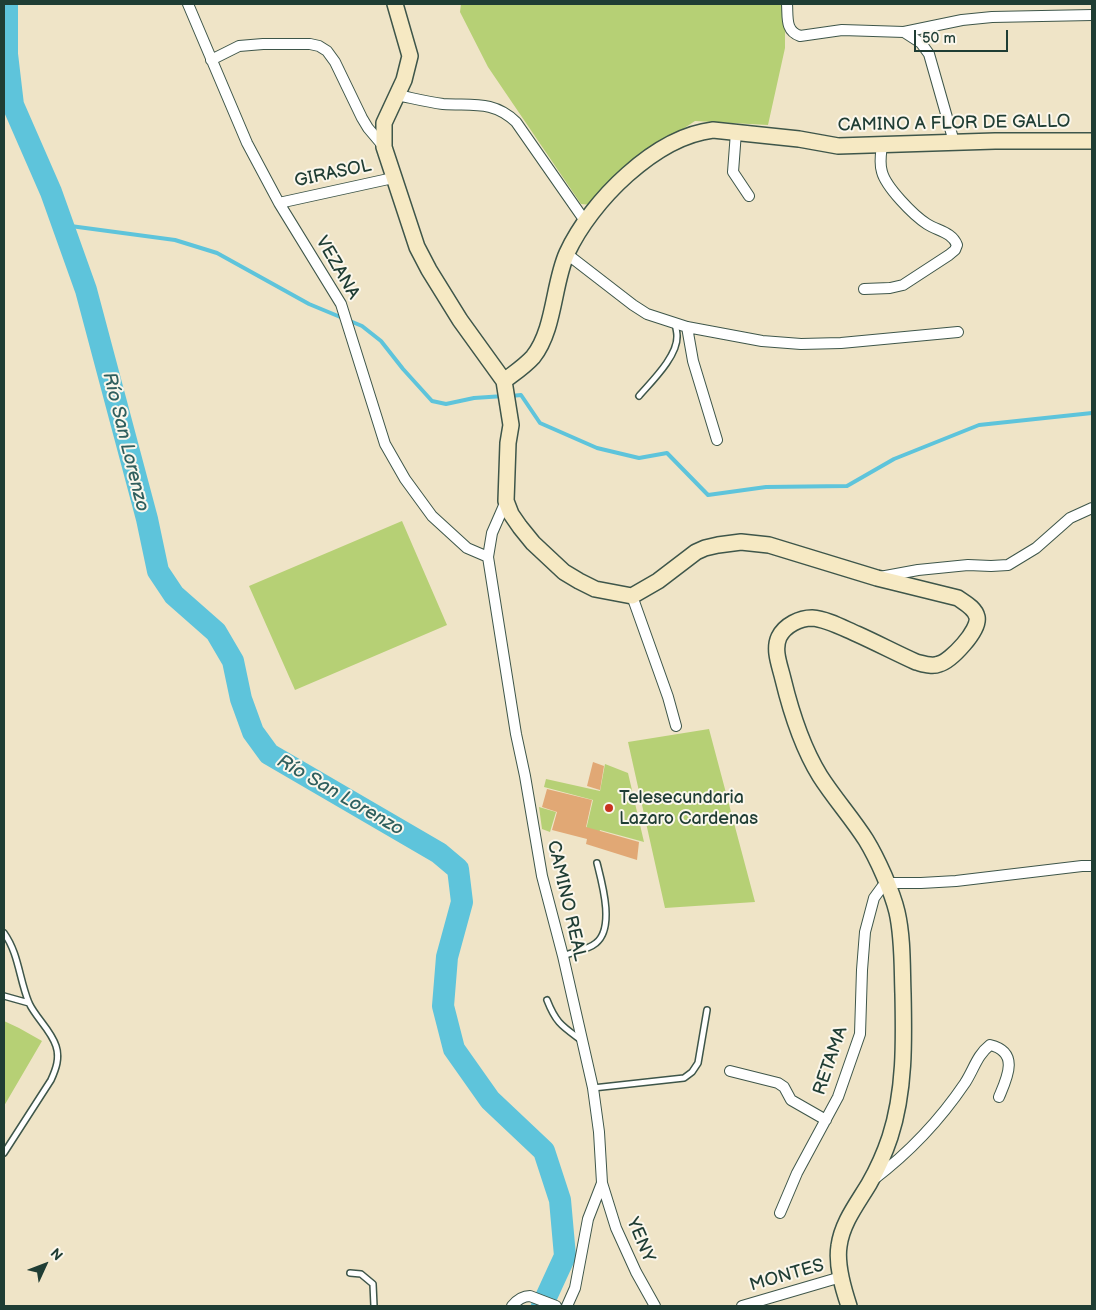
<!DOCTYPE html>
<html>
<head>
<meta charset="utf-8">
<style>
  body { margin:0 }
  #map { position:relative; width:1096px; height:1310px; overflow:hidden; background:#efe4c7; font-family:"Balsamiq Sans",sans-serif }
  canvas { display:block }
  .frame { position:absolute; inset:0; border:5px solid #1f3d34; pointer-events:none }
  .north { position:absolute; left:20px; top:1240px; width:50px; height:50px; -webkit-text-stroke:4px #fbf7ec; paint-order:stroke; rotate:47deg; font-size:14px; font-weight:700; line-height:20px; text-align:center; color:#1f3d34 }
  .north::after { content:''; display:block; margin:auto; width:18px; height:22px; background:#1f3d34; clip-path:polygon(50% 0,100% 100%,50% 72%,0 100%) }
  .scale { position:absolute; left:914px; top:30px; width:94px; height:22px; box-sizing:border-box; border:2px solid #1f3d34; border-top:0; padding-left:6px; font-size:15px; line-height:18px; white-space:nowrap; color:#1f3d34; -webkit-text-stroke:4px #fbf7ec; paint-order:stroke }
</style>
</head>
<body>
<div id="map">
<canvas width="1096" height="1310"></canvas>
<div class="frame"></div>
<div class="north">N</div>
<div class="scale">50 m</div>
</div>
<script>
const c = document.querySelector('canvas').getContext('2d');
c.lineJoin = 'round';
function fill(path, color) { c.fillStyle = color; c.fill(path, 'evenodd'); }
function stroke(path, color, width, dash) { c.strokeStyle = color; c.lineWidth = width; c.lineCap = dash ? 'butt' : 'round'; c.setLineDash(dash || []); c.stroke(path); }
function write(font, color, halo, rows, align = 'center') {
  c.font = font + ' "Balsamiq Sans",sans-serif'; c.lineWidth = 4; c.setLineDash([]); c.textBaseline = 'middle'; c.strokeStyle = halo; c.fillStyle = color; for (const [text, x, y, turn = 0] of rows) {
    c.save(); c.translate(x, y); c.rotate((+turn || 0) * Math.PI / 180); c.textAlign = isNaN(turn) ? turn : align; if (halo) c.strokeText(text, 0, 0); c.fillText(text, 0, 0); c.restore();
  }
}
fill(new Path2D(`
  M461,4H785V48L768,125L695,121L621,170L592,205L581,204L488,67L460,12Z
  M402,521L447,625L295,690L249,586Z
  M709,729L755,902L665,908L628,742Z
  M605,764L628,773L644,842L600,830L598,838L585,834L593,800L544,787L546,779L600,791Z
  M539,807L556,812L550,832L542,829Z
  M4,1021L19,1028L42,1041L4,1106Z`), '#b6d075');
stroke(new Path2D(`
  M63,225L175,240L217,253L309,304L362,326L381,341L403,369L432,401L446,404L474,398L504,396
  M511,396L521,395L540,423L597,448L639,458L667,453L708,495L766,487L847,486L894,459L979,425L1092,413`), '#5ec4db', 4);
stroke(new Path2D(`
  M7,4V54L13,105L51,192L86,290L147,519L158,571L174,595L216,632L233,661L241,699L253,732L269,754L439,853L458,869L462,902L447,957L443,1006L454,1049L490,1100L544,1151L560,1200L565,1256L542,1306`), '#5ec4db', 22);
fill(new Path2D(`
  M593,762L604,766L600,790L587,786Z
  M547,789L592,800L586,827L639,842L637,860L586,844L587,839L552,830L557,812L542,807Z`), '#e1a875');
const lane = new Path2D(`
  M639,396C651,382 678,356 677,336C677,332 676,328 675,324
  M4,933C19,954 19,979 29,1003C36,1018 51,1030 56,1046C60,1058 56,1069 51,1080L4,1153
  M563,956C573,952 588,950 596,943C615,928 602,883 597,863
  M4,996L29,1003
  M547,1000C556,1023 562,1026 581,1040
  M593,1088L684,1078L692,1072L698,1063L707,1010
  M350,1273L361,1274L373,1284L374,1306`);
const street = new Path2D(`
  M188,4L247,143L279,203L341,304L385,444L405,479L432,516L467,548L488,557
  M787,4C788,17 785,31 800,36L842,30L904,32L962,20L992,17L1092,15
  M904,32L921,43L929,54L954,142
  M211,60L239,46L263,44H310L319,46L327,51L335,62L362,118L368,128L384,147
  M397,95C412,98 427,102 443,104C472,106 493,100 516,122L585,221
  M736,132L733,172L749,196
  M279,203L393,178
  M567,254L633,305L647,314L687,327L762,341L801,344L841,343L958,332
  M864,289L890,288L903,285L949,255L955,250L957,245C952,232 938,231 927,224C913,215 886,187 882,172C879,163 881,154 882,145
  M687,327L693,361L717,440
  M506,501L492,533L488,557L516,734L525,776L542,876L563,956L593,1088L599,1132L602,1183L588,1219L575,1288L567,1306
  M880,577L918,570L968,565L991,566L1008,565L1036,548L1070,518L1092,508
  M632,596L668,697L676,726
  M730,1071L778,1083L784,1087L791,1100L826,1120
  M873,1180C910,1152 940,1120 965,1083C974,1069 977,1055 990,1045C1020,1052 1007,1078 999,1097
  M602,1183L616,1228L636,1272L655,1306
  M780,1213L797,1173L838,1097L860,1034L862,970L865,932L874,898L882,887L887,883H921L956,881L1082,866H1092
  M512,1306C517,1300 522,1296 530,1296L556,1306
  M742,1306L841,1277`);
const secondary = new Path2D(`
  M395,4L410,56L404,80L384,123V147L417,247L429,270L460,320L504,381L511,425L508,443L506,501L511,514L520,527L533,543L564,572L579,581L595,589L632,596L658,581L696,552L705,548L718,545L741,542L769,545L877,578L958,598C965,603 975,608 977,617C980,630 951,661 939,664C932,667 924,664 916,662C896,653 877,643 857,634C843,628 827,619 812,618C800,618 785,625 779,637C773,650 780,666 783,679C791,712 802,747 820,776C834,798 852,818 866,840C877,858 892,891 897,912C903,938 902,967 903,994C904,1041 905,1091 890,1137C885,1152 877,1170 869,1184C857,1204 842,1223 839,1246C836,1265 843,1288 849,1306
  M504,381C513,374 525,366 533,357C555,329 553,284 567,253C591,201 655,137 713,130L799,139L838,146L995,141H1092`);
stroke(lane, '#3e564a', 8);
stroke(street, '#3e564a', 12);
stroke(secondary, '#3e564a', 18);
stroke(lane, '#fff', 5);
stroke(street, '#fff', 10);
stroke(secondary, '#f6e9c3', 15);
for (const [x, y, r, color] of [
  [609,808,5,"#c8321e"]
]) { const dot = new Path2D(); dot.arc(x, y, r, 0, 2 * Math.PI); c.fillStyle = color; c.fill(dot); stroke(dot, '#fbf7ec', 2); }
write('18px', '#1f3d34', '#fbf7ec', [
  ["CAMINO A FLOR DE GALLO",954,124,-1],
  ["GIRASOL",333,174,-12],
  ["VEZANA",337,268,60],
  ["CAMINO REAL",566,901,77],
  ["RETAMA",831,1061,-71],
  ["YENY",640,1240,67],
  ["MONTES",787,1276,-16]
]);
write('18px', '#1f3d34', '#fbf7ec', [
  ["Telesecundaria",619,798],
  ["Lazaro Cardenas",619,819]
], 'left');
write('italic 19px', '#2f5f5e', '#fbf7ec', [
  ["Río San Lorenzo",125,442,76],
  ["Río San Lorenzo",340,796,30]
]);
</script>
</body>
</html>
